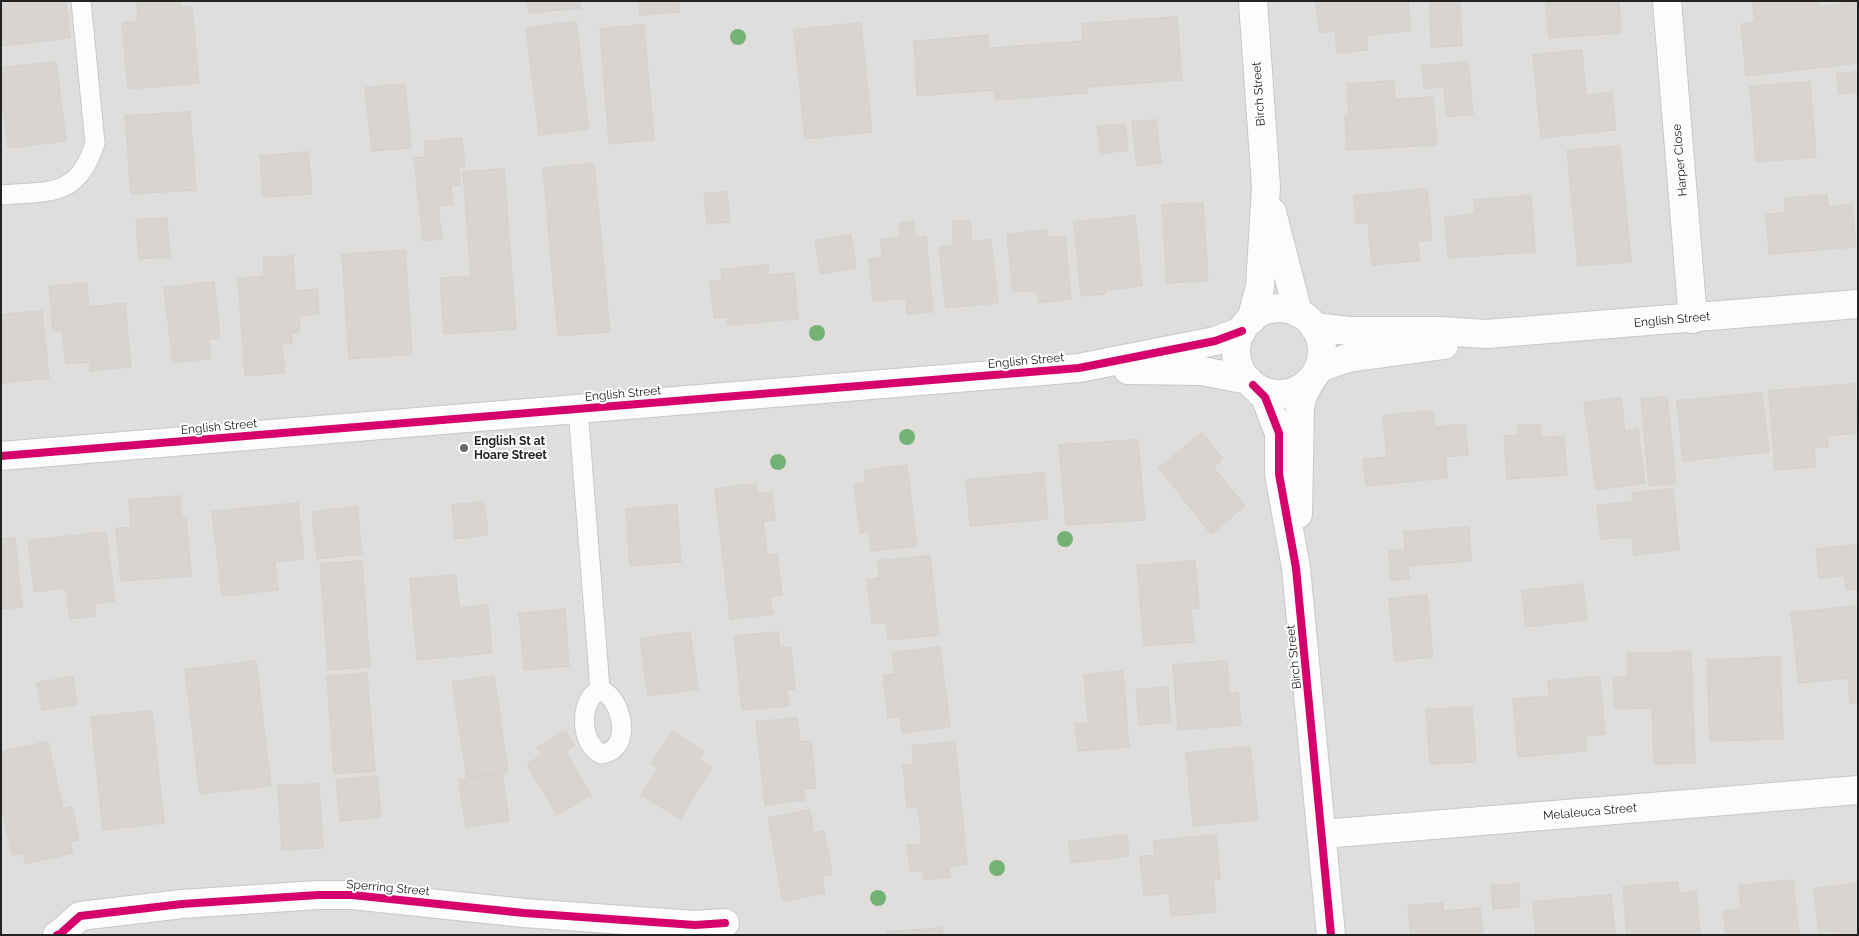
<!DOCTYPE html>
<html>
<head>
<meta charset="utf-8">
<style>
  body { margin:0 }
  #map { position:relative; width:1859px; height:936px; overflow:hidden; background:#f0eeeb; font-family:Raleway,sans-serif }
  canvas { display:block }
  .frame { position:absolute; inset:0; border:2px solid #222; pointer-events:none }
</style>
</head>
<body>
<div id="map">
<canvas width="1859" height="936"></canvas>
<div class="frame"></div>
</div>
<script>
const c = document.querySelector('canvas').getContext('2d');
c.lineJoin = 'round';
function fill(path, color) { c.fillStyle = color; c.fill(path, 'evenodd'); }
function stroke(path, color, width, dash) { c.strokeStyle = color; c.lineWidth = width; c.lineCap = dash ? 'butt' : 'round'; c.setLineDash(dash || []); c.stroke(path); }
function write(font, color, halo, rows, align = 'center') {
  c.font = font + ' Raleway,sans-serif'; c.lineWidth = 4; c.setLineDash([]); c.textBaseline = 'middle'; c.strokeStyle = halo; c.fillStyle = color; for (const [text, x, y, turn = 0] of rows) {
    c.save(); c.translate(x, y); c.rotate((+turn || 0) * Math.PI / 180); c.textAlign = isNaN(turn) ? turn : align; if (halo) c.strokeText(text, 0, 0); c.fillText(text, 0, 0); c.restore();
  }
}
fill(new Path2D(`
  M1,1H1858V935H1Z`), '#dfdedc');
const building = new Path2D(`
  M1,1H66L70,38L1,46Z
  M170,1H180L181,7L192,6L199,83L128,89L122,23L138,21L137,4Z
  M528,1H580L581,8L529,13Z
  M639,1H679L680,12L640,15Z
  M1316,1H1408L1411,30L1366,36L1368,50L1337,53L1335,31L1320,33Z
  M1460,1L1462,46L1431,47L1430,2Z
  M1546,1H1619L1621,33L1549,38Z
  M1752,1H1819L1820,6L1858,2V63L1746,76L1741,24L1755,22Z
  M1177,17L1182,80L1087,87V93L995,100L994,90L917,96L914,41L988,35L989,48L1083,41L1082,24Z
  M576,22L589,129L539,135L526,28Z
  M861,23L872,132L805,139L794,30Z
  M644,25L654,140L609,144L600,29Z
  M1582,50L1586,95L1612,92L1616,130L1541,138L1533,55Z
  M56,62L66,141L8,148L1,93V68Z
  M1468,62L1473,114L1447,117L1444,87L1424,89L1422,66Z
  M1858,72V92L1839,94L1837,74Z
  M1394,81L1395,99L1433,97L1437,145L1347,150L1345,115H1349L1347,84Z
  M1810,82L1816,157L1756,162L1750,87Z
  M405,84L411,148L372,151L365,88Z
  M190,112L196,190L131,194L125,116Z
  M1156,120L1161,163L1137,166L1132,122Z
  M1125,124L1128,150L1101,154L1097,127Z
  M462,138L465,166L458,167L460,185L451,186L453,204L438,206L442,239L423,241L414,158L426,157L424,142Z
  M1620,146L1631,262L1578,266L1567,151Z
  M308,152L312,194L263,197L260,156Z
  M594,164L610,332L558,336L543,168Z
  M504,169L516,329L444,334L440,278L471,276L463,172Z
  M1427,189L1432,240L1418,241L1420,261L1372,265L1368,222L1356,224L1354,196Z
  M727,192L730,222L707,224L704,194Z
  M1827,195L1828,207L1852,204L1856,247L1769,254L1766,214L1786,213L1785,199Z
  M1531,196L1535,252L1448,258L1445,217L1475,214L1474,200Z
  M1203,203L1208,281L1167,283L1162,205Z
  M1135,216L1142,286L1106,290V294L1081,296L1074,222Z
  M167,218L170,257L139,259L136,220Z
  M970,221L972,242L991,239L998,303L946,308L939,247L954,245L952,222Z
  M913,222L915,238L926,237L933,312L907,314L906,298L873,301L869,259L882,257L881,239L900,238L899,223Z
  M1048,230V238L1065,236L1071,299L1039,303L1037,290L1013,292L1007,235Z
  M851,235L856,268L821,274L815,241Z
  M405,250L412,354L349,359L342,255Z
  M293,256L295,291L317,289L319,314L299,316L300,332L291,333L292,344H282L285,373L245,376L238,279L264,276L263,258Z
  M768,265L769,275L794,273L798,319L728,325L727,317L714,318L710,281L722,280L721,270Z
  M214,282L220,338L208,339L211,358L173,363L164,288Z
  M87,283L89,307L125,303L131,367L90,371V362L66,364L62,330L53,331L49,287Z
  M42,311L49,378L1,383V315Z
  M1855,384L1858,433L1827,436L1828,447L1814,448L1816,467L1775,470L1769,391Z
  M1762,393L1769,452L1683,461L1677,401Z
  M1667,397L1676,483L1649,486L1641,399Z
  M1621,398L1625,431L1638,429L1645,483L1596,490L1584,403Z
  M1433,411L1435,427L1465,424L1468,455L1445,457L1447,478L1366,486L1363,459L1387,457L1383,416Z
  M1540,425L1541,437L1564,436L1567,475L1507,479L1504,436L1518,435V426Z
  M1202,433L1223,459L1213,467L1245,506L1211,534L1159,468Z
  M1138,440L1145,520L1066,525L1059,445Z
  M907,465L917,546L871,551L869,531L860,533L854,484L865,483L864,471Z
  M1044,473L1048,519L970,526L966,480Z
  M756,484L757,493L772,492L775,520L763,521L767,555L777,554L782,595L770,597L773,614L730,619L715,489Z
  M1673,489L1679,550L1634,555L1632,537L1601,539L1597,505L1633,502L1632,493Z
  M180,496L182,518H186L191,576L121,581L116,528L131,527L129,500Z
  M484,502L488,535L455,539L452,505Z
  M298,503L304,559L275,562L278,590L222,596L212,512Z
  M677,505L681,562L630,566L626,509Z
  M357,507L362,554L317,559L312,512Z
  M1469,527L1471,561L1408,566L1409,579L1391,580L1389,551L1405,550L1404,532Z
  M106,532L115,601L94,604L95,616L70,619L66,588L34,592L28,541Z
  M15,538L22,607L1,609V539Z
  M1858,545V589L1846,590L1845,576L1819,578L1816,549Z
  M930,556L939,635L888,640L886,622L872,623L867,580L879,578L878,561Z
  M362,561L370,667L328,670L320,564Z
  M1195,561L1199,609H1191L1194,642L1144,646L1137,566Z
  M456,575L459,608L488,605L492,653L417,660L410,579Z
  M1583,584L1587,620L1526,627L1522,591Z
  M1427,595L1433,657L1395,661L1389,599Z
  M1858,606V702L1850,703L1848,678L1799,683L1791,613Z
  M565,609L569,666L524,670L519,614Z
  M690,632L698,689L648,696L640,639Z
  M778,632L780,648L791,647L795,689L786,690L789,706L742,710L734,636Z
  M940,647L950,727L902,733L900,716L888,718L883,675L895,674L892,653Z
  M1691,652L1695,763L1654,764L1652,708L1615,709L1613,677L1628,676L1627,654Z
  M1780,657L1783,739L1710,741L1707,660Z
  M256,661L271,786L200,794L185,670Z
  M1227,661L1229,693L1238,692L1241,725L1178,730L1173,665Z
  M1123,671L1129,747L1078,751L1075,724L1088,723L1084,675Z
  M367,673L375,771L334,774L327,677Z
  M494,676L508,772L467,778L452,682Z
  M73,677L77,705L42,710L37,683Z
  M1600,677L1605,734L1585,736L1586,751L1518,757L1513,699L1549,696L1548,681Z
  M1168,687L1170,722L1139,725L1136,690Z
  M1472,707L1476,762L1430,764L1426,710Z
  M152,711L164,823L103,830L91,717Z
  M797,718L800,742L811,741L816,788L804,789L805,800L765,805L756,722Z
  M566,731L574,746L565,751L591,795L557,815L527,764L542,755L537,748Z
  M672,731L704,751L699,759L712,767L680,819L641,795L658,768L652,764Z
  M48,742L63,809L72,807L79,840L70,842L73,853L25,864L23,853L12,855L4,818L1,806V752Z
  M955,742L967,864L949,867L950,877L924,880L923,870L910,872L907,845L922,844L918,807L907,808L903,765L913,764L912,746Z
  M1250,747L1258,820L1193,826L1186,753Z
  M502,773L509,821L466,827L459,780Z
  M377,776L381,817L340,821L336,780Z
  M319,784L323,848L282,850L278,786Z
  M810,810L814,833L824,831L832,875L822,876L825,893L783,901L768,818Z
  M1127,835L1129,856L1071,863L1069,842Z
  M1216,835L1220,879L1213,880L1216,912L1171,916L1169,893L1144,896L1140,856L1155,855L1154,841Z
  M1793,880L1799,935H1726L1723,911L1741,909L1739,886Z
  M1678,882L1679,893L1696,891L1700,935H1627L1623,887Z
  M1858,883V935H1836V931L1819,933L1814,889Z
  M1519,884L1520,907L1493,909L1491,886Z
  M1611,895L1615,935H1536L1533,902Z
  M1443,903V911L1480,908L1483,935H1411L1408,906Z
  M942,928L943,935H887V932Z`);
fill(building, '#d7d4d2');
stroke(building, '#d3d0cc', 1);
const service = new Path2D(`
  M1,195C50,191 78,198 95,143L81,1
  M578,409L600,689C597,691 594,694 591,697C580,715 583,744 601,754C628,751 625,716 612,699C609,695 604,691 600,689`);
const minor = new Path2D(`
  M1667,1L1693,319
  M1272,212L1298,313
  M1251,320L1260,287L1266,187L1253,1
  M1253,385L1265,397L1279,433V474L1296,568L1331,935
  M1298,514L1300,406L1303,395L1311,380
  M1323,834L1858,790
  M57,935L60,934L80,916L182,904L318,895H352L524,913L695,925L725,923`);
const tertiary = new Path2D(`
  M1236 351a43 43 0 1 1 86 0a43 43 0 1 1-86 0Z
  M1314,327L1349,331H1440L1486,334L1858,304
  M1319,368L1348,358L1444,345
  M1128,370L1202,371L1248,380
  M1,456L1079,368L1215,341L1242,331`);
stroke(service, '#c9c8c7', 21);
stroke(minor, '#c9c8c7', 30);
stroke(tertiary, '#c9c8c7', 30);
stroke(service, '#fdfcfc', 19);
stroke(minor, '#fdfcfc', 28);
stroke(tertiary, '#fdfcfc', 28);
stroke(new Path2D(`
  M1253,385L1265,397L1279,433V474L1296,568L1331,935
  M1,456L1079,368L1215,341L1242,331
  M57,935L60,934L80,916L182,904L318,895H352L524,913L695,925L725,923`), '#d6006c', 8);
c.fillStyle = '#73b476';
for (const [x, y] of [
  [738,37],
  [817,333],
  [907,437],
  [778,462],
  [1065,539],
  [997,868],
  [878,898]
]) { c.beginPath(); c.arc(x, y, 8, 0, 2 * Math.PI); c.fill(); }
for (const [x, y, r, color] of [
  [464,448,5,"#6a6968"]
]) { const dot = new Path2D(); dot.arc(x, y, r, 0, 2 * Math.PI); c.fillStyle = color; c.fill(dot); stroke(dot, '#fff', 2); }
write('12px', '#222', '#fff', [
  ["Birch Street",1259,94,-94],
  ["Harper Close",1680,160,-95],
  ["English Street",1672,320,-5],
  ["English Street",1026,361,-5],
  ["English Street",623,394,-5],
  ["English Street",219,427,-5],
  ["Birch Street",1294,657,-96],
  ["Melaleuca Street",1590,812,-5],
  ["Sperring Street",388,888,5]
]);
write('bold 12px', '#222', '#fff', [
  ["English St at",474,441],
  ["Hoare Street",474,455]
], 'left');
</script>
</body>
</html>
